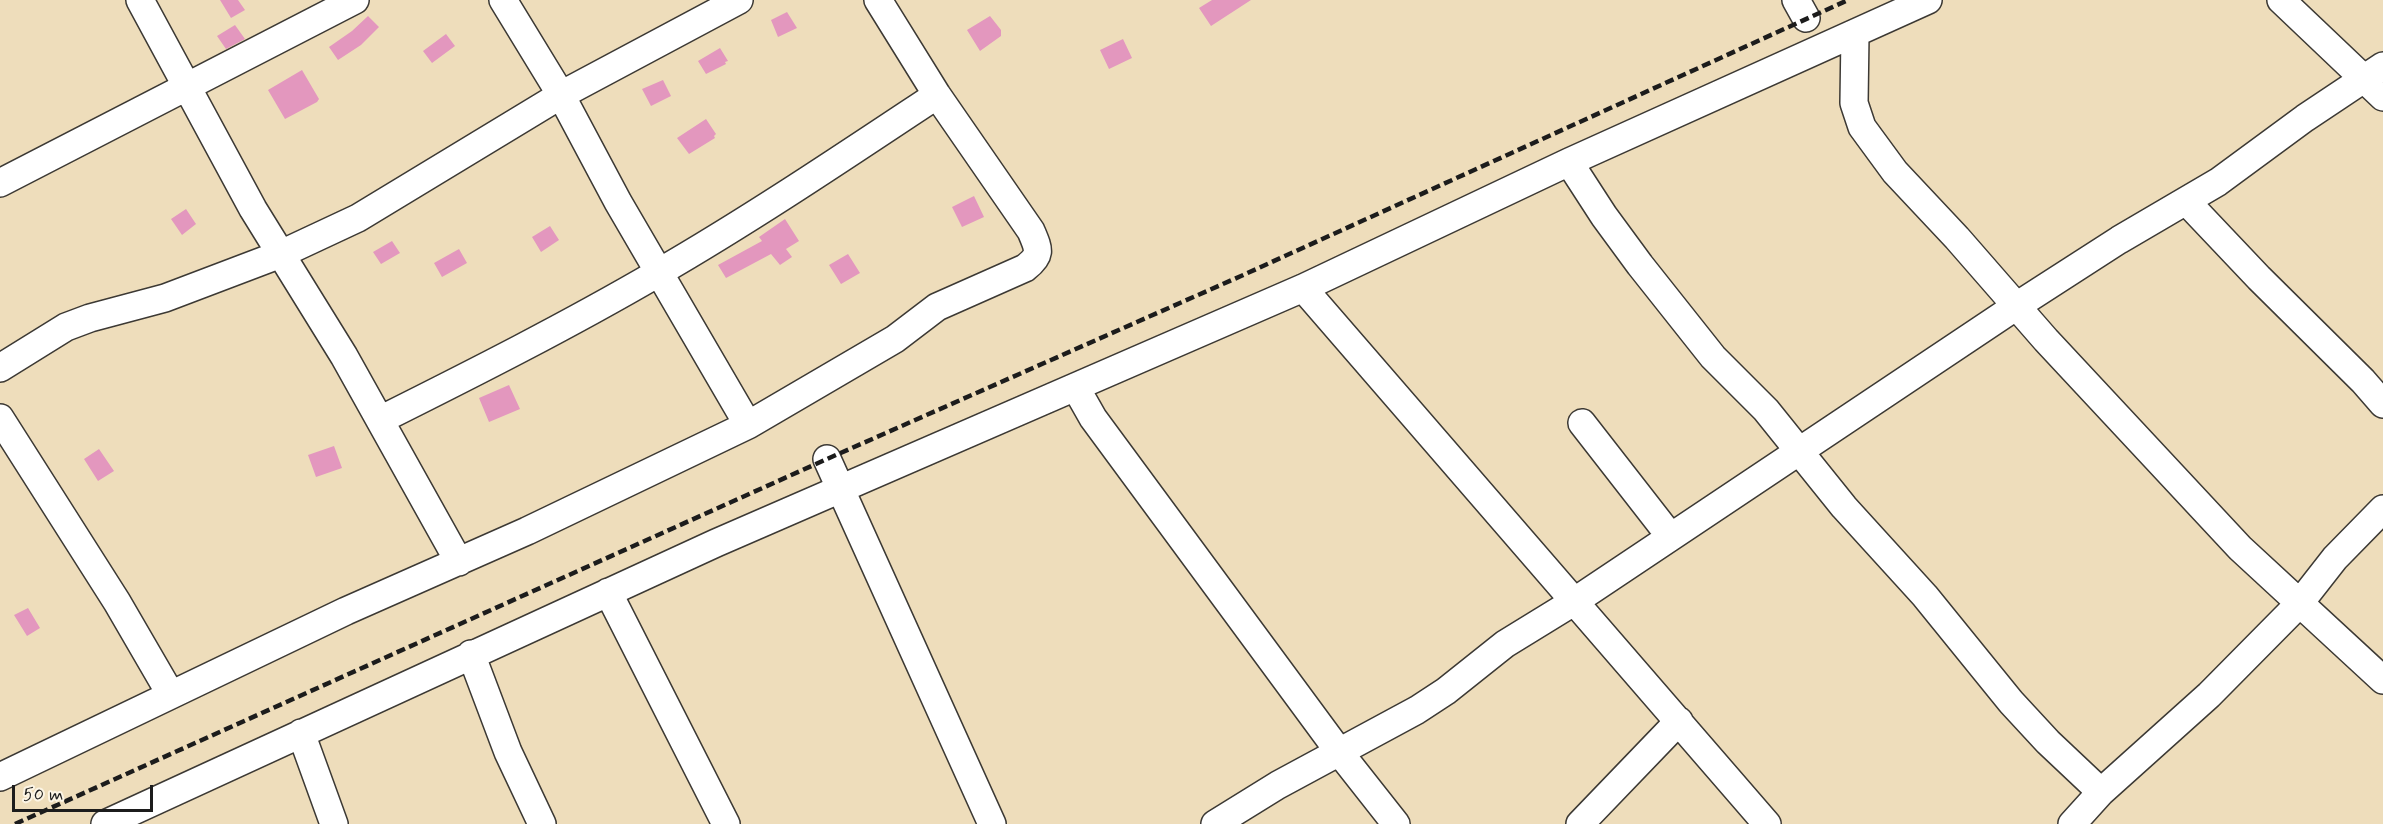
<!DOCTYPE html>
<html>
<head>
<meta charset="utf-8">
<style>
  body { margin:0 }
  #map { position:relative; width:2383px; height:824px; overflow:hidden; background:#edb; font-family:Mynerve,sans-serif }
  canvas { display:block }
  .scale { position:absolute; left:12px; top:785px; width:141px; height:27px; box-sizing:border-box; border:3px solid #1c1c1c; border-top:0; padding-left:8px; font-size:18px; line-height:21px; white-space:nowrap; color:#1c1c1c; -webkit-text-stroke:4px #fcf5e5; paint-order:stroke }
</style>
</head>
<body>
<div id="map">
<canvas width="2383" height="824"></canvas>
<div class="scale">50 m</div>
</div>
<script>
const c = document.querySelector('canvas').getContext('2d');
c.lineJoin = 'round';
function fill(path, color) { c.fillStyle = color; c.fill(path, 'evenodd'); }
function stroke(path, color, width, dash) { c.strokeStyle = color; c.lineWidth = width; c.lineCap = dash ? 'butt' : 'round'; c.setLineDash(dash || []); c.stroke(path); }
fill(new Path2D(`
  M220,0H238L245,10L231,18Z
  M1212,0H1251L1211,26L1199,8Z
  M787,12L797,28L778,37L771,20Z
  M368,16L379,27L361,45L338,60L329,47L352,31Z
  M990,16L1001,30V36L980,51L967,30Z
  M235,25L245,39L226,49L217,36Z
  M446,34L455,46L432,63L423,51Z
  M1123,39L1132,58L1109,69L1100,50Z
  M720,48L728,61L725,62L726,64L706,74L698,61Z
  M302,70L319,99L317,102L285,119L268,90Z
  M663,80L671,96L651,106L642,89Z
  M706,119L716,134L714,136L715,138L689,154L677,138Z
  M974,196L984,217L962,227L952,207Z
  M186,209L196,224L182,235L171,219Z
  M785,219L799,241L786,249L792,257L780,265L771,254L726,278L718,265L762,241L759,237Z
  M550,226L559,240L541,252L532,237Z
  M392,241L400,253L381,264L373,252Z
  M459,249L467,263L442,277L434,263Z
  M848,254L860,273L841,284L829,265Z
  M509,385L520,409L489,422L479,398Z
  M334,446L342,468L316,477L308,455Z
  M99,449L114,471L98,481L84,459Z
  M28,608L40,628L27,636L14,615Z`), '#e397be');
const minor = new Path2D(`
  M140,0L253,209L344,356L459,562
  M503,0L561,95L618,202L748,425
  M1796,0L1806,18
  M2281,0L2383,97
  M1855,34L1854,103L1862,127L1895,172L1957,238L2046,340L2240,548L2383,680
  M1569,162L1604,216L1640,265L1713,357L1766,410L1844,507L1925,596L2011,702L2048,742L2101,792
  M0,183L355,0
  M2186,201L2259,278L2363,381L2383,404
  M1303,288L1767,824
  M0,368L66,327L90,318L165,298L281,254L358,218L561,95L739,0
  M1076,388L1093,418L1340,753L1396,824
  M0,418L117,602L171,695
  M380,420C474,373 567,326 658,273C753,218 845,156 937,95
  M1582,423L1670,536
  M827,459L992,824
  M608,592L726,824
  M471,654L508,752L542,824
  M301,733L334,824
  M0,777L346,611L527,531L748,425L895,339L937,307L1025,268C1042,255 1039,250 1031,231L937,95L878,0
  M105,824L716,543L1303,288L1569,162L1928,0
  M1215,824L1278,785L1417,710L1446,691L1505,644L1575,601L2015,307L2119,240L2218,182L2305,118L2383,66
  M1580,824L1679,721
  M2072,824L2101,792L2209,695L2299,604L2335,558L2383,509`);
stroke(minor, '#3c3934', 30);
stroke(minor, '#fff', 27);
stroke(new Path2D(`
  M15,824L827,459L1241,276L1848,0`), '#1c1c1c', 4.5, [9, 4.5]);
</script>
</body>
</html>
